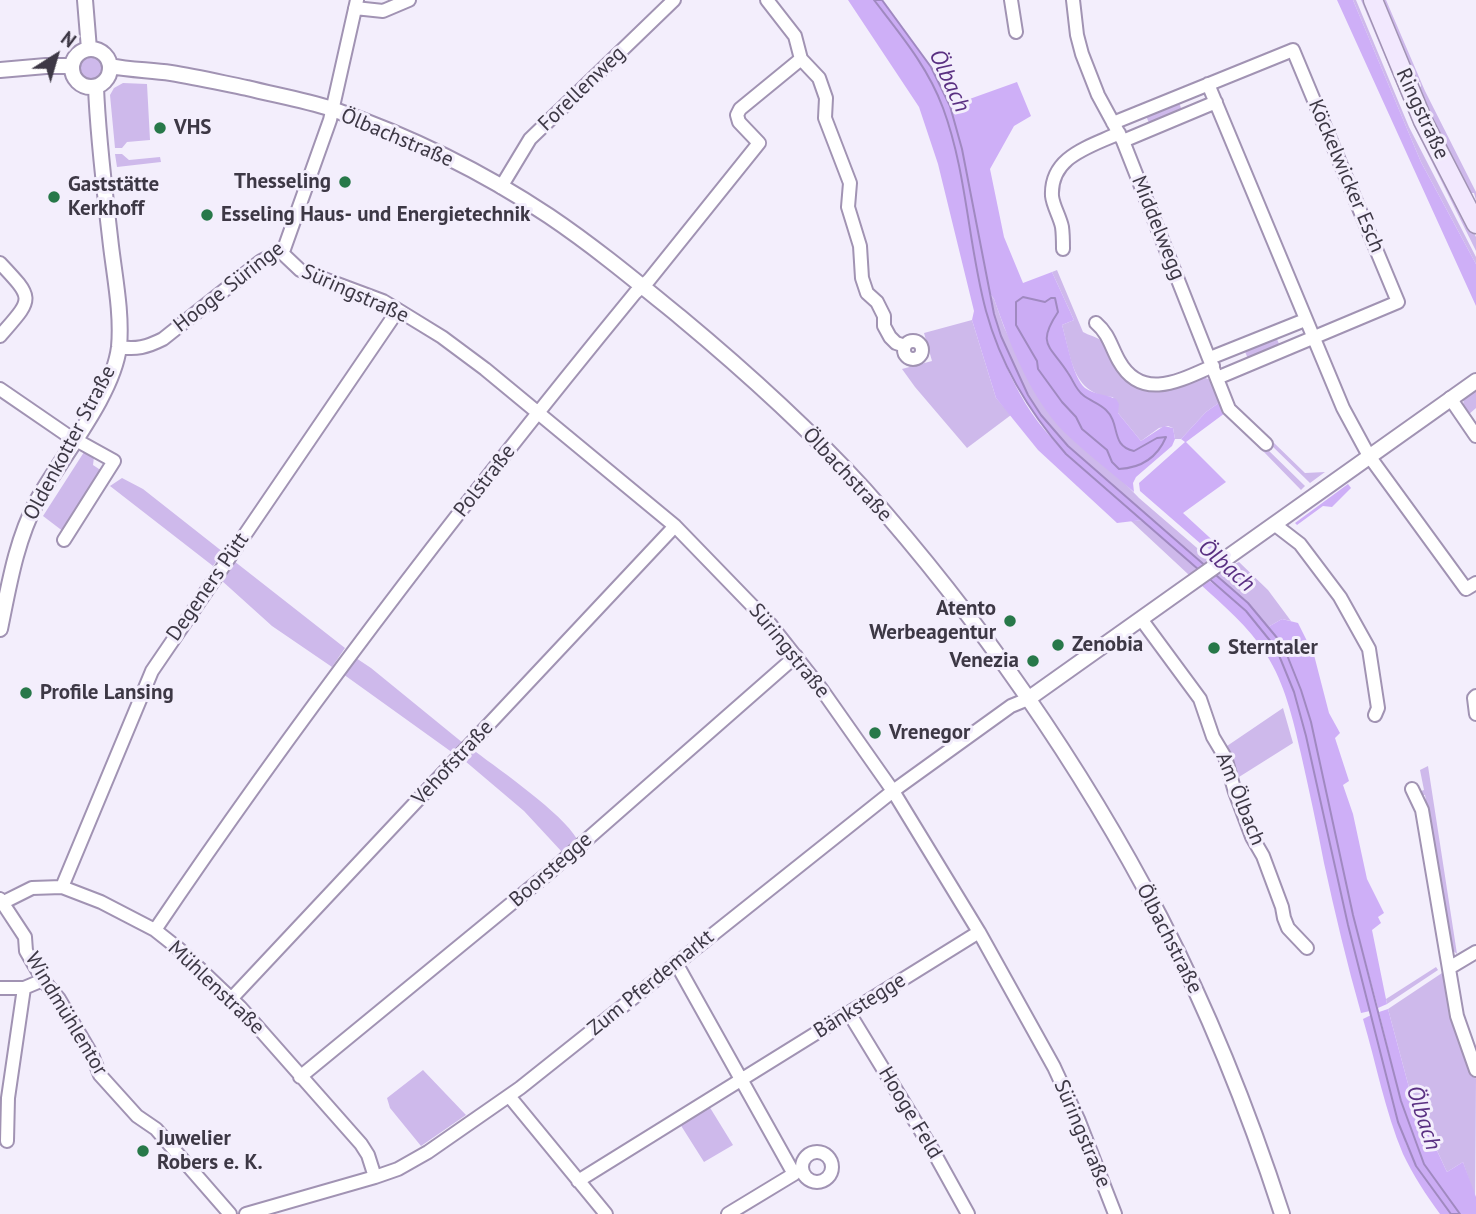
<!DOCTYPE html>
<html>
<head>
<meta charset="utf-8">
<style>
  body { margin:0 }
  #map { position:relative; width:1476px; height:1214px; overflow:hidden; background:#f3eefc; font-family:"PT Sans",sans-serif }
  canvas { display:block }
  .north { position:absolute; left:21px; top:21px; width:70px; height:70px; -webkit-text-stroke:5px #f3eefc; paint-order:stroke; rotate:37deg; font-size:19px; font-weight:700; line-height:28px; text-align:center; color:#3d3845 }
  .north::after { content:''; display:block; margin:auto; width:24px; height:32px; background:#3d3845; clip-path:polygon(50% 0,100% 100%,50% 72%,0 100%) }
</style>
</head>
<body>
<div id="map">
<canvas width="1476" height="1214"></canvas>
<div class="north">N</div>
</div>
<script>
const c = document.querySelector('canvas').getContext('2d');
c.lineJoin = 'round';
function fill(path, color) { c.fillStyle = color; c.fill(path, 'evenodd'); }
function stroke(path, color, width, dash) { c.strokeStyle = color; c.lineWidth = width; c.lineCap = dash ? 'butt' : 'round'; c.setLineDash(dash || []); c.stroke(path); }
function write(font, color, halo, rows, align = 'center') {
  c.font = font + ' "PT Sans",sans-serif'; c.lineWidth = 6; c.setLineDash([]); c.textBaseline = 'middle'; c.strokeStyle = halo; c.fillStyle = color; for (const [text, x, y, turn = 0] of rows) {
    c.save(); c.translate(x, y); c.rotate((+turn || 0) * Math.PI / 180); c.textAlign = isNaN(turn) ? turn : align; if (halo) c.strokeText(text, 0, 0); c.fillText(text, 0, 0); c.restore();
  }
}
fill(new Path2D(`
  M1353,0H1356L1409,127L1476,257V264L1421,162Z
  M1361,0H1367L1428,143L1476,237V251L1414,126Z
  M1379,0H1386L1425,91L1476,192V211L1473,205L1476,200L1474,193H1466L1417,91L1421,86L1420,82H1413Z
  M80 68a11 11 0 1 1 22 0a11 11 0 1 1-22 0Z
  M123,83L147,84L150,140L127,142L122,148H115L110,95L114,88Z
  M1179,102L1182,111L1150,125L1146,116Z
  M115,154H122L129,160L160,157L161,162L117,167Z
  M1057,270L1083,332C1088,335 1098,337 1103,342C1109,347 1110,360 1115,367C1139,405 1171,391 1203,377L1211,380L1220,402L1206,412L1181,439H1175L1173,428L1168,426L1159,428L1141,441L1118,413L1113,397C1072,395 1071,356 1062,325L1074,320L1052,272Z
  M988,292L994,299L1004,327L1033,388L1139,498L1211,560L1204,565C1194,555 1182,547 1172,537C1129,498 1074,460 1040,413C1015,378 998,333 988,292Z
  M972,320L996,398L1011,415L967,448L915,387L902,369L932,361L924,333Z
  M1276,337L1280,346L1248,359L1244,349Z
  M1476,390V408L1468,415L1463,407L1464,395Z
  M1271,440L1305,473L1325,472L1310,483L1268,442Z
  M1264,446L1305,486L1301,490L1261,449Z
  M86,449L94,457L93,465L102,471L64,532L43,516Z
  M122,478L143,489L223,552L213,566L110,486Z
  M1142,520L1198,569L1189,575L1131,521Z
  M234,561L345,648L332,667L272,626L221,580Z
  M1239,562L1268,590L1291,621L1282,619L1268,627L1248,603L1213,574Z
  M356,658L371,668L463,743L453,753L343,674Z
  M1283,708L1293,743L1239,777L1227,746Z
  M472,752H476C501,771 562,813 577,839L562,852L524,811L465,761Z
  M1428,766L1457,954L1451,949L1425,795H1421V791L1424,790L1420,770Z
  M1436,967L1438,970L1387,1004L1386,999Z
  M1445,971L1456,1023L1476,1079L1475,1198L1463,1162L1447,1172L1411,1095L1388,1009Z
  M423,1070L466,1115L421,1146L390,1108L387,1098Z
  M709,1106L733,1145L704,1162L680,1124Z`), '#ceb9eb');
fill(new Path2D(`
  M848,0H874C900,34 928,67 943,107C967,173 968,244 986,311C994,340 1006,368 1020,394C1048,446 1099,482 1142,520L1117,523L1038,450L996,398L972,320L974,311L938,164L919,107Z
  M1337,0H1353L1421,162L1476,264V306Z
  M1017,82L1031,116L1014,126L990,169L1004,237L1023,283L1052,272L1074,320L1062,325C1067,341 1073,378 1085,388C1095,395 1106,394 1116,399L1119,404L1118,413L1141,441L1164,426L1173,428L1175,439L1172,446L1136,477L1133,483L1134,492C1111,472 1086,453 1064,432C1030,397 1010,344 994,299L988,291L962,149L950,106Z
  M1220,402L1225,413L1186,442L1226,482L1183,513L1221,548L1216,553L1201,544L1140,491L1139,483L1185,442L1181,439L1206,412Z
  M1348,484L1351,488L1332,507L1323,506L1297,525L1295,523Z
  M1207,579C1233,599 1261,622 1277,651C1301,694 1308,746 1319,793C1336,866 1352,938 1370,1011L1361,1013C1347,964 1335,913 1324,863C1317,826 1309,790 1301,754C1293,719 1285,684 1266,654C1248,626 1224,606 1200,584Z
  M1282,619L1298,623L1314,655L1329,713L1340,733L1335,738L1349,781L1343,785L1353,814L1367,879L1384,913L1378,917L1381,923L1372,930L1387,1004L1378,1008L1353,915L1311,722L1288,656L1283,645L1268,627Z
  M1388,1009L1411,1095L1447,1172L1463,1162L1476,1197V1214H1460L1424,1164L1401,1101L1379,1012Z
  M1371,1015L1406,1144L1416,1166L1451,1214H1440C1426,1195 1413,1175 1403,1154C1385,1111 1376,1063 1363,1019Z`), '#ceaff7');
const water = new Path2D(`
  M874,0H882L931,67L950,106L962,149L994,314L1001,336L1028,395L1041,415L1068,446L1248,603L1283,645L1301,690L1311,722L1353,915L1401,1101L1424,1164L1460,1214H1451L1416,1166L1398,1122L1348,925L1306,736L1294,692L1276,648L1246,611L1066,454C1029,412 1001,366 986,311C968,244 967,173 943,108C928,67 900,34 874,0Z
  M1023,297L1045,302L1051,298H1055L1058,312C1036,345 1050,345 1068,373C1073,380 1076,390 1083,395C1090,401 1099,403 1106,410C1121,424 1110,446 1134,451L1157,438L1166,437C1157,458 1140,468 1119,469L1112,462L1107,450L1082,429L1076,417L1062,402L1038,369L1037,361L1016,325V302Z`);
fill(water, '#cbacf4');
stroke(water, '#a089c0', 2);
const minor = new Path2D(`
  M767,0L795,36L801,59L819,78L826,98L825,118L850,183L848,207L860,246L862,278L867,293L877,302L884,316V326L890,337L896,343L905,346
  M1011,0L1016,32
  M1073,0L1077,35L1082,54L1098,95L1123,141L1229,409L1266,444
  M355,8L383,11L409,0
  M1208,84L1343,408L1369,456L1466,589L1476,583
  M1113,123L1293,50L1398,302L1217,378
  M1123,141L1216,102
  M501,187L530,139L674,0
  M1063,249C1063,242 1063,234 1062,227C1060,217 1053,206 1052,196C1050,156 1090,147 1119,133
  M281,252L300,270L383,301L398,310L442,337L485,369L675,526L770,624L822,690L893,791L979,932L1054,1067L1078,1119L1115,1214
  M0,263C35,300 33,298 0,336
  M1096,323C1109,334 1111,347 1119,361C1142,402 1181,380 1213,366
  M904 350a9 9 0 1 1 18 0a9 9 0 1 1-18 0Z
  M119,347C136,350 147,347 163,339L261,261L284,249L330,120L357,0
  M1210,358L1305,320
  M0,389L67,435L114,461L64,540
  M1450,398L1476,436
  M1274,524L1300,544L1340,597L1369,649L1378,708L1375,715
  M1141,619L1200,699L1213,737L1225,757L1235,792L1252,837L1263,856L1282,907L1284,918L1288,928L1307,948
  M1476,696L1474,698L1476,714
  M1412,789L1422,810L1457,1016L1476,1070
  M62,887L152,671L398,310
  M0,899L25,937L26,951L43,980L59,999L92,1055L100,1075L137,1116L156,1129L230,1214
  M2,903L32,888L62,887L101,902L155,930L179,949L240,1007L361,1144L368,1155L375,1177
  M155,930C304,709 466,499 635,293L649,280L759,143L739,122L737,115L740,109L801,59
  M676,963L794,1174L728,1214
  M1449,968L1476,952
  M0,988H24L43,980
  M231,999L675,526
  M849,1013L932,1149L968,1214
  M300,1077L551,871L796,656
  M509,1096L606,1214
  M7,1141L8,1098L24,988
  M802 1167a15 15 0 1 1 30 0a15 15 0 1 1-30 0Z
  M578,1181L979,932
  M246,1214L375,1177L398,1169L428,1152L520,1088L893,791L1011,706L1028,699`);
const tertiary = new Path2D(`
  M85,0L89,49
  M72 68a19 19 0 1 1 38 0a19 19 0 1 1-38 0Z
  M110,66C130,70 150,70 171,73C196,77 222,83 247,88C275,95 304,100 332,109C407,135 483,172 549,216C595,247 637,282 680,317C745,371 807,427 864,489C978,617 1081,765 1160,917C1209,1012 1249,1112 1282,1214
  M0,70L46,66H72
  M0,629C9,585 16,541 37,501C61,457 113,396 119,347C122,314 115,279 111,246C105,193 98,140 96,87
  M1028,699L1476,381`);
const secondary = new Path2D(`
  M1373,0L1423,121L1476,224`);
stroke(minor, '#a193b3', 16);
stroke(tertiary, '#a193b3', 18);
stroke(secondary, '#a193b3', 21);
stroke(minor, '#fff', 12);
stroke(tertiary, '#fff', 14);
stroke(secondary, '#f2e8fe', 18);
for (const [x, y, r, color] of [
  [160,128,7,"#277849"],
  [345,182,7,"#277849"],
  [54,197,7,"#277849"],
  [207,215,7,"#277849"],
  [1010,621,7,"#277849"],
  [1058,645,7,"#277849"],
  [1214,648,7,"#277849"],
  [1033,661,7,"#277849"],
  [26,693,7,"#277849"],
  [875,733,7,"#277849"],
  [143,1151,7,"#277849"]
]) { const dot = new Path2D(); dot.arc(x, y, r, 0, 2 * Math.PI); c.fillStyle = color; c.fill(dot); stroke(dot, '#f3eefc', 2.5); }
write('21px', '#3d3845', '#f3eefc', [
  ["Forellenweg",582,89,-44],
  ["Ringstraße",1422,114,65],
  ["Ölbachstraße",397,138,23],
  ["Köckelwicker Esch",1346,176,67],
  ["Middelwegg",1158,228,68],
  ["Hooge Süringe",229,287,-38],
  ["Süringstraße",355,294,24],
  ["Oldenkotter Straße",70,443,-62],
  ["Ölbachstraße",847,475,47],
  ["Polstraße",485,481,-52],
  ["Degeners Pütt",208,587,-55],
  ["Süringstraße",789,651,51],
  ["Vehofstraße",453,763,-47],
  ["Am Ölbach",1240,799,68],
  ["Boorstegge",551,870,-41],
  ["Ölbachstraße",1169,939,63],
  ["Zum Pferdemarkt",651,983,-39],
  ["Mühlenstraße",216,988,44],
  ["Bänkstegge",860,1006,-32],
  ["Windmühlentor",66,1014,59],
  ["Hooge Feld",910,1113,59],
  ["Süringstraße",1082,1134,67]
]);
write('bold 21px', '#3d3845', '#f3eefc', [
  ["VHS",174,128],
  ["Thesseling",331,182,"right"],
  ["Gaststätte",68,185],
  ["Kerkhoff",68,209],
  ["Esseling Haus- und Energietechnik",221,215],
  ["Atento",996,609,"right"],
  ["Werbeagentur",996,633,"right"],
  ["Zenobia",1072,645],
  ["Sterntaler",1228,648],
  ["Venezia",1019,661,"right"],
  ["Profile Lansing",40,693],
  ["Vrenegor",889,733],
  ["Juwelier",157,1139],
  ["Robers e. K.",157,1163]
], 'left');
write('italic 23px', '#5a3082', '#f3eefc', [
  ["Ölbach",949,81,65],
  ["Ölbach",1226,566,41],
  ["Ölbach",1423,1118,72]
]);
</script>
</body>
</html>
